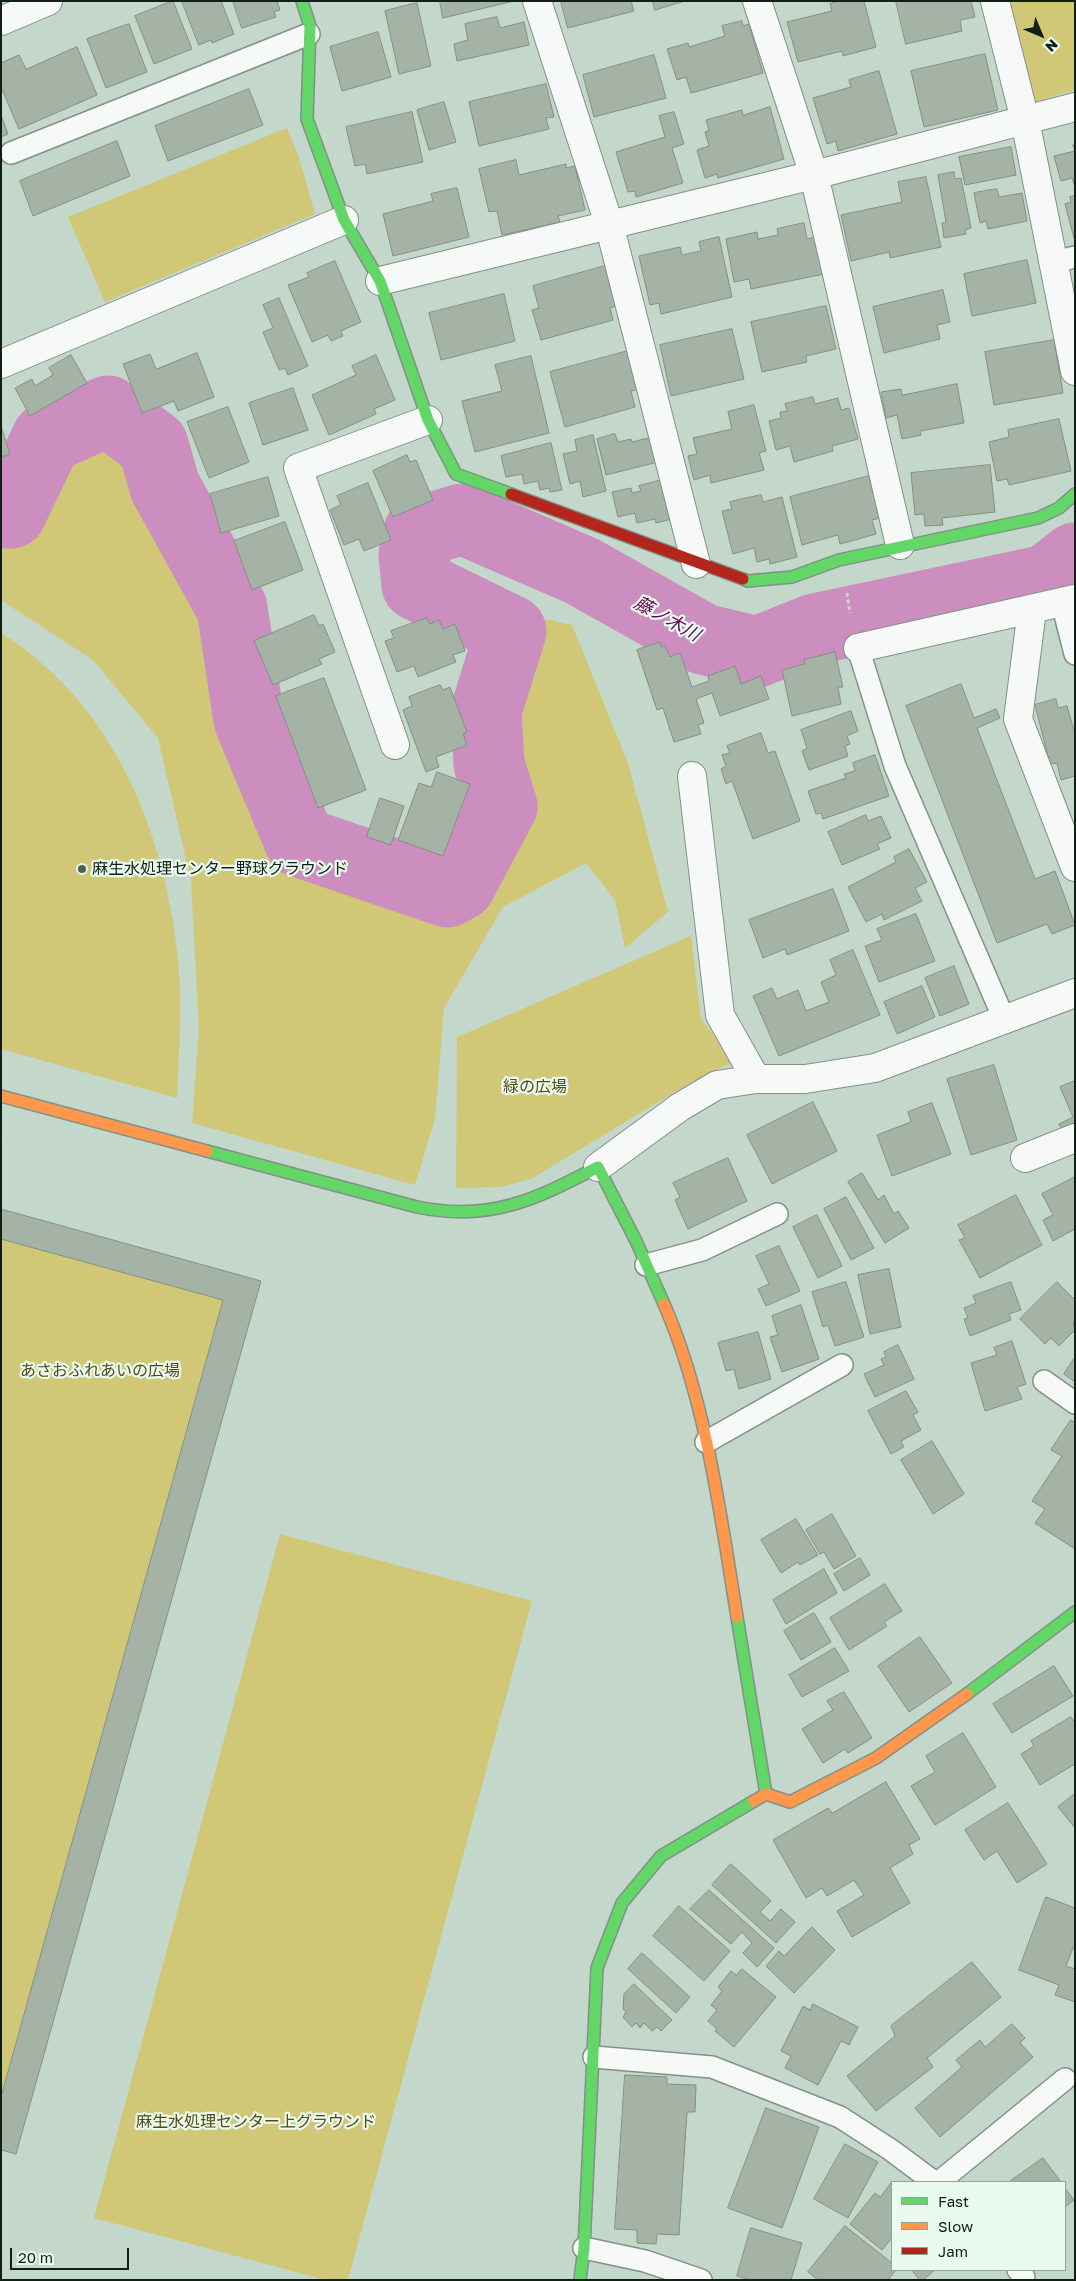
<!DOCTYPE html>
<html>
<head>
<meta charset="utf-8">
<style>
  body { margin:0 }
  #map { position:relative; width:1076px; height:2281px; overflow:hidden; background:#c3d7ca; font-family:"Golos Text",sans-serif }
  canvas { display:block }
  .frame { position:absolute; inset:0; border:2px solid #111f16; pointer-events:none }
  .legend { position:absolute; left:891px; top:2181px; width:175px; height:90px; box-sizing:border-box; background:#e9fbee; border:1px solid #93a398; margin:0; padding:6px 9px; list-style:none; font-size:15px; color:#111f16 }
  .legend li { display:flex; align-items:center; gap:10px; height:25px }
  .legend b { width:25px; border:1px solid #93a398 }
  .north { position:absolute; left:1016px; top:10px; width:50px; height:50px; -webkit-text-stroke:4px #e9fbee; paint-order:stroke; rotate:135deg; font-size:14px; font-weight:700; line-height:20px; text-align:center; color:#111f16 }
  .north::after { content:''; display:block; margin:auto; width:18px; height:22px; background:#111f16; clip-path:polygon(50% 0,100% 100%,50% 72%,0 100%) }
  .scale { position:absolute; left:10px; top:2248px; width:119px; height:22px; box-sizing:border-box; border:2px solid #111f16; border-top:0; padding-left:6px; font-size:15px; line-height:18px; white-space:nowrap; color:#111f16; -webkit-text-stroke:4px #e9fbee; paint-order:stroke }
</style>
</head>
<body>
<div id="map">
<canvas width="1076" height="2281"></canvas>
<div class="frame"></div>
<ul class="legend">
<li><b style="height:6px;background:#63d668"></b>Fast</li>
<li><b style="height:6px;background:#ff974d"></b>Slow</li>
<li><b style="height:6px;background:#b3261e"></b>Jam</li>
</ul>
<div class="north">N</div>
<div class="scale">20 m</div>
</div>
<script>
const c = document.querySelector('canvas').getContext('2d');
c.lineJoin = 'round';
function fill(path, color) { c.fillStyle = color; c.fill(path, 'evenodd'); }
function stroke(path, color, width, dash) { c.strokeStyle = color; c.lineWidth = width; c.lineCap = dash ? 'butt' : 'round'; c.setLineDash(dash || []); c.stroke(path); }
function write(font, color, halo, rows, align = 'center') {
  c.font = font + ' "Golos Text","Noto Sans JP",sans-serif'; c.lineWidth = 4.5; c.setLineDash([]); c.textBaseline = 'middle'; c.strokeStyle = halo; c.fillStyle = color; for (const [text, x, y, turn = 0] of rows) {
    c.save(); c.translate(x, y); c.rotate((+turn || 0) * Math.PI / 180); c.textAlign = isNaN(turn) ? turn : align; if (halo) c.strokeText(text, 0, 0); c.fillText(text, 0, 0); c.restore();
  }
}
fill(new Path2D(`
  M1004,1H1075V90L1034,102Z
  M287,128L299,158L315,214L105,302L68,217Z
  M99,435L131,465L175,554L213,609L226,695L240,731L269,782L301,848L390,880L431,890L453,915L469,894L513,824L522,703L535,617L572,625L628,763L668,912L625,948L615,900L586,863L503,907L444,1008L435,1118L415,1185L192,1123L199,1028L191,881L158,738L93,660L1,600V510L26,511L47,455Z
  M1,633C112,703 162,825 177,950C183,1000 179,1049 177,1098L1,1049Z
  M691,936L701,1018L733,1062L683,1087L531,1179L500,1187L456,1188L457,1037Z
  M1,1239L223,1300L1,2097Z
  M280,1534L532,1601L348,2280H326L94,2218Z`), '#d0c877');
stroke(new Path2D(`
  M1,513H11L47,438L108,411L153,445L165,487L232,608L249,720L300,842L447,892L460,885L502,806L489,764L486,711L511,631L417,585L414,555L419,532L462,519L582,571L703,639L757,652L815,629L1047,580L1075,558`), '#cc8dbf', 71);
const building = new Path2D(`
  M173,1L192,49L154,64L135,16Z
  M182,1H221L234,34L212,43L211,40L199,45Z
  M233,1H277L280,10L274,12L276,17L242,28Z
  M440,1H514L443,18Z
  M561,1H631L634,11L568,28Z
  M653,1H685L655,10Z
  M840,1H864L876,47L843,56L842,51L798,62L787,22L832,11L830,4Z
  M896,1H971L975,17L960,20L962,31L906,44Z
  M417,3L431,66L399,74L385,11Z
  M497,17L500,28L524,22L529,45L457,61L454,44L468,40L465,24Z
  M742,21L743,26L749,24L763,73L691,93L686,77L677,80L667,49L688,43L689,47L725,36L722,26Z
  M129,24L147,72L106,88L87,39Z
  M378,32L391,77L342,91L330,47Z
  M77,47L97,95L19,129L1,87V63L19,55L26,69Z
  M985,54L998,110L924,127L911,71Z
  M654,55L666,98L594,117L583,75Z
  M879,71L897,134L838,151L836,141L827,144L813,98L851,87L849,80Z
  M546,84L554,117L546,118L549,129L479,146L469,102Z
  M249,89L263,125L168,161L155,126Z
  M444,102L456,142L429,150L417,110Z
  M770,107L784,159L718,178L717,174L705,178L697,150L709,146L705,132L709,131L706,120L742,110L743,115Z
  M412,112L423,162L367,174L365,164L355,166L346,127Z
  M674,112L684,144L672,148L683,183L636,197L635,191L628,192L616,152L665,137L659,116Z
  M1,115L8,134L1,137Z
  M117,141L130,176L33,216L20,181Z
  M1073,145H1075V187L1072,178L1061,181L1054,156L1075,151Z
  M1011,147L1016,175L965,185L959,157Z
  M516,160L519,175L566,164V168L575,166L585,210L558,216L560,222L502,235L497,211L489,212L479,169Z
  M954,172L955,179L961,178L971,228L965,230L966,234L944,238L942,223L946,222L938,175Z
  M926,177L941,247L890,258L889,252L851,261L841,215L902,202L898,182Z
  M457,188L469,237L393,256L383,214L433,201L431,194Z
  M997,189L999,197L1022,193L1027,221L988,229L986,221L980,223L974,193Z
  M1075,196V242L1065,204L1071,202L1070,197Z
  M804,223L807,239L816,237L824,274L751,289L749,279L734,282L726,239L757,232L758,239L778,235L777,229Z
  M719,237L732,297L661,314L659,303L650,305L639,256L680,247L682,255L701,251L699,242Z
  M1027,260L1036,303L972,316L964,274Z
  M335,261L361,322L341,331L343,336L331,341L328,335L312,342L288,285L309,277L307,273Z
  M605,266L616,306L610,308L613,320L541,340L532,310L539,308L533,286Z
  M943,290L950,322L937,325L940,339L884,353L873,307Z
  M504,294L515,341L441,360L429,313Z
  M279,298L308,366L288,375L285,368L279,370L263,332L273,328L263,305Z
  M826,306L836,349L806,356L807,362L762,372L751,322Z
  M732,329L744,379L671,396L660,345Z
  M1054,340L1063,393L994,405L985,352Z
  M628,351L639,389L631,391L635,407L565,427L550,372Z
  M197,353L214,397L178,411L174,401L142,413L123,364L150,354L156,369Z
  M71,355L87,383L30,416L15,388L32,379L35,386L53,375L49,368Z
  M376,355L395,400L374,409L376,414L329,435L312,395L356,375L352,366Z
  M531,356L549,433L475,452L462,401L502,391L495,365Z
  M957,384L964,423L920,431L921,435L902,439L897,415L886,418L881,392L901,389L902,395Z
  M293,388L308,430L263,445L249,403Z
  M813,397L815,404L838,398L841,410L849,408L858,439L832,446L833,451L794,462L790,446L776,450L769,421L781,418L780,412L787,411L785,404Z
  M754,405L766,451L759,453L764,470L711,483L710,475L694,480L688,456L697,454L693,438L732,429L728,412Z
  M228,407L249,462L209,478L187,422Z
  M1059,419L1071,471L1009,485L1007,479L997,481L989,442L1009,437L1008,430Z
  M1,426L10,454L1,457Z
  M615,434L618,442L631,439L632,442L652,437L658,462L606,475L597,439Z
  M593,435L606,491L583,497L580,481L570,484L563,454L577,451L575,440Z
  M551,443L562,490L550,492L549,488L540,490L538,481L524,484L522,474L506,477L501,456Z
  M407,455L410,462L416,460L433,500L393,517L373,471Z
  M990,465L995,512L942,518L943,525L925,526L924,514L915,515L911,473Z
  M869,476L880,518L872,520L876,534L840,544L838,535L802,545L790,497Z
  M268,477L279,516L221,533L210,494Z
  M662,480L672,519L656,523L655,519L637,523L635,513L618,517L612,492L631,488L632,493L641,491L639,486Z
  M368,483L391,540L364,551L359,539L344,545L330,510L341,505L337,496Z
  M761,495L763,502L782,497L797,557L770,564L769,559L757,562L754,548L733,554L722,511L732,509L730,502Z
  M285,522L303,570L252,590L234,541Z
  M314,615L319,626L323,624L335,652L319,659L322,664L273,685L254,641Z
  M427,618L430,624L439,620L443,629L455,624L465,651L453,655L456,662L418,677L414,666L397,672L385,641L394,638L391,631Z
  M660,642L661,647L665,646L670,657L680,653L692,687L709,681L708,676L735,666L741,684L761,676L769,699L720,716L712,693L696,699L704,723L698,725L701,734L674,742L663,708L657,710L637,650Z
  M835,652L843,687H838L841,704L792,716L782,670L805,664L804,660Z
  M324,678L366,790L318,808L276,696Z
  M961,684L974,718L996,709L1000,718L977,728L1035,879L1055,871L1075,925L1052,934L1047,924L997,943L906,706Z
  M440,685L443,690L450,687L467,732L463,734L467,745L436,757L439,767L426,772L403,710L412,706L409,697Z
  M1056,699L1058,708L1067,706L1075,734V776L1061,780L1057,763L1050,764L1035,705Z
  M851,711L858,731L847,736L850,744L845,746L848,756L809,770L802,751L807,748L801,730Z
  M761,733L768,753L775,751L800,821L753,839L732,781L726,784L721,769L726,766L722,755L730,753L727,746Z
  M875,755L889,796L823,819L821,813L816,814L808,791L846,778L844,774L855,771L853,763Z
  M437,772L470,784L443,856L398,840L419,783L431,787Z
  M380,798L404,806L391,845L367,837Z
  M866,815L868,821L881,816L891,838L877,844L880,849L842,865L828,832Z
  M909,849L927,882L915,888L922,901L884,920L882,914L866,922L848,887L896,862L894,857Z
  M833,889L849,931L787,955L785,949L763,958L749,920Z
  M916,914L935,961L879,982L865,946L882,940L877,929Z
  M853,950L880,1015L779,1056L753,996L772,988L777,999L798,990L806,1011L829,1002L821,982L836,975L830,960Z
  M954,966L969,1004L940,1016L925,978Z
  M922,986L935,1017L897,1034L884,1002Z
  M994,1065L1017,1140L971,1155L947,1079Z
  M1075,1081V1127L1063,1132L1059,1124L1073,1117L1060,1087Z
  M813,1102L837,1151L772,1184L747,1135Z
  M932,1103L951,1154L892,1176L877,1135L911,1122L908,1112Z
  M728,1158L747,1201L688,1229L675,1200L680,1197L673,1183Z
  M862,1173L878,1200L884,1195L894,1214L898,1211L909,1228L885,1243L848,1182Z
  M1075,1177V1229L1053,1241L1043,1220L1053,1215L1042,1194Z
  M1016,1195L1042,1245L980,1278L959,1240L965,1238L958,1225Z
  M846,1197L874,1248L851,1260L824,1209Z
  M1,1209L261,1281L16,2154L1,2150V2097L223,1300L1,1239Z
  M817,1215L842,1266L818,1278L793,1227Z
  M779,1246L800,1291L766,1306L758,1289L769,1284L756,1256Z
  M889,1269L901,1327L870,1334L858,1275Z
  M846,1282L864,1337L835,1346L828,1325L823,1327L812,1292Z
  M1011,1282L1021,1310L1009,1314L1011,1320L970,1336L964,1319L968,1318L964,1308L976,1303L973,1296Z
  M1057,1282L1075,1300V1321L1073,1323L1075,1330L1059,1346L1051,1338L1045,1344L1020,1319Z
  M801,1305L819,1359L782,1372L770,1337L778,1335L772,1316Z
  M758,1332L771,1379L739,1389L734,1369L726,1371L718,1343Z
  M1012,1341L1026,1384L1017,1387L1022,1399L985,1411L971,1363L997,1355L994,1348Z
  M898,1345L914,1379L875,1397L864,1374L884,1365L881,1359L886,1357L884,1352Z
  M1075,1357V1382L1064,1374Z
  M906,1391L918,1412L913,1415L921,1430L901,1441L904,1447L891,1454L868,1411Z
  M1071,1420L1075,1423V1549L1035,1523L1045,1509L1032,1501L1062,1456L1051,1450Z
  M932,1441L964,1494L933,1514L901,1460Z
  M832,1514L856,1556L834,1569L824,1552L820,1554L806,1530Z
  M796,1519L818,1555L800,1565L798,1562L781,1573L761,1540Z
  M860,1558L870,1575L844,1591L834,1574Z
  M824,1569L837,1593L786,1624L773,1600Z
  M885,1584L902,1611L884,1622L887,1626L849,1650L830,1618Z
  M814,1613L831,1642L801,1660L784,1631Z
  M920,1637L952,1683L909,1712L878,1666Z
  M835,1648L849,1671L802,1697L789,1675Z
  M1054,1666L1073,1696L1012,1733L993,1704Z
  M844,1692L872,1738L848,1753L845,1749L823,1763L802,1729L833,1710L827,1701Z
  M1071,1717L1075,1723V1764L1040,1785L1021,1754L1034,1746L1031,1741Z
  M963,1733L996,1787L935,1825L911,1786L935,1772L926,1756Z
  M886,1782L920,1839L909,1845L913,1854L890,1868L910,1903L852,1937L837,1911L864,1895L854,1880L827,1896L822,1888L806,1898L773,1840L828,1808L832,1813Z
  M1075,1794V1828L1058,1807Z
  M1008,1803L1047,1864L1017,1883L997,1851L984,1860L965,1830Z
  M731,1864L771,1901L760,1912L770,1921L781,1909L795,1922L776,1943L712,1885Z
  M709,1890L774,1948L757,1967L743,1953L752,1943L742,1932L731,1944L690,1909Z
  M1046,1897L1075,1908V1943L1066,1966L1075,1969V2002L1055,1995L1059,1985L1019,1970Z
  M679,1906L730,1951L704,1981L653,1936Z
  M812,1927L835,1950L794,1993L766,1966L779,1951L784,1956Z
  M642,1953L690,1997L676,2013L628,1969Z
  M972,1962L1001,1997L927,2058L933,2067L876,2111L847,2076L895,2036L891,2026Z
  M742,1969L776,1997L734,2047L715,2031L717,2029L708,2021L717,2010L711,2005L722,1991L718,1987L731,1971L736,1975Z
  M634,1984L672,2020L661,2031L657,2027L652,2031L644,2023L640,2028L636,2023L632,2027L623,2017L626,2012L623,2009L624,1994Z
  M813,2004L858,2027L849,2045L841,2041L818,2085L785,2068L791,2056L781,2051L803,2006L810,2010Z
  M1012,2024L1025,2038L1020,2043L1033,2057L940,2137L915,2108L962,2067L956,2060L980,2040L985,2047Z
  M625,2075L667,2077V2084L696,2085L695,2112H687L679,2235L657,2234L656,2244L637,2243V2230L615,2229Z
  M766,2108L819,2127L782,2228L728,2208Z
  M845,2144L878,2162L848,2218L814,2199Z
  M1043,2158L1061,2182H1009Z
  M892,2182V2238L882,2250L850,2224L875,2193L880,2197Z
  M1065,2188L1074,2200L1065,2207Z
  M845,2226L892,2263V2270H896L888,2280H818L808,2272Z
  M751,2228L802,2243L791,2280H750L737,2276Z
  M912,2270H935L923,2280H920Z`);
fill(building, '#a5b2a6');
stroke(building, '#839084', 1);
const lane = new Path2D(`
  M11,153L309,34
  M1054,262L1075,257
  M1062,603L1075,654
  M858,648L895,766L1004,1019
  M646,1265L702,1250L777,1214
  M1044,1381L1075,1403
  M706,1442L842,1365
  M594,2057L712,2067L840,2117L891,2150L934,2182
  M939,2182L1065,2079
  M584,2248L645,2261L701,2280
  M1018,2270L1024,2277`);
const street = new Path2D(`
  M537,1L609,224L696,564
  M757,1L814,175L900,545
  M995,1L1025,120L1075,371
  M1,21L48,1
  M380,281L814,175L1075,107
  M1,364L344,220
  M1032,610L1018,719L1075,867
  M858,648L1075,599
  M395,745L298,468L428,420
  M692,776L720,1015L756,1079
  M1025,1158L1075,1138
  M598,1167L680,1107L717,1085L756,1079H805L875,1068L1075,993`);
const fast = new Path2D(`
  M302,1L310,26L307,119L344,220L380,281L428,420L456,474L511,494
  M743,579L748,581L792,577L839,560L1038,518L1059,508L1075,494
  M207,1151L417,1207C490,1222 534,1200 598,1167L636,1241L664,1304
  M737,1617L766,1794
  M967,1694L1075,1612
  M580,2280L584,2248L597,1968L622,1903L661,1856L754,1801`);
const slow = new Path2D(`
  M1,1096L207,1151
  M664,1304C705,1397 721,1516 737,1617
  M754,1801L766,1794L790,1802L876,1758L967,1694`);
const jam = new Path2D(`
  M511,494L743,579`);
stroke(lane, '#829187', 24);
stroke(street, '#829187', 30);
stroke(fast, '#829187', 14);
stroke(slow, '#829187', 14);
stroke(jam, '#829187', 14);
stroke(new Path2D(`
  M847,593L850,613
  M1,1136L146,1174
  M480,1249L599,1243`), '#ccd1cd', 3, [4, 2.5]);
stroke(lane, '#f6f9f7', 21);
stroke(street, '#f6f9f7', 28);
stroke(fast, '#63d668', 11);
stroke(slow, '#ff974d', 11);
stroke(jam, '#b3261e', 11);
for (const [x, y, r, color] of [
  [82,869,5,"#4f5f55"]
]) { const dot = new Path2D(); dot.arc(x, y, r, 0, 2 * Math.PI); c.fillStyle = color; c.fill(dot); stroke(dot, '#e9fbee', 2); }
write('16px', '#111f16', '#e9fbee', [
  ["麻生水処理センター野球グラウンド",92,869]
], 'left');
write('16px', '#564912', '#e9fbee', [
  ["緑の広場",535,1087],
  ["あさおふれあいの広場",100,1371],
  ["麻生水処理センター上グラウンド",256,2122]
]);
write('italic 18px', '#630455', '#e9fbee', [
  ["藤ノ木川",667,619,29]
]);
</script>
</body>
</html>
